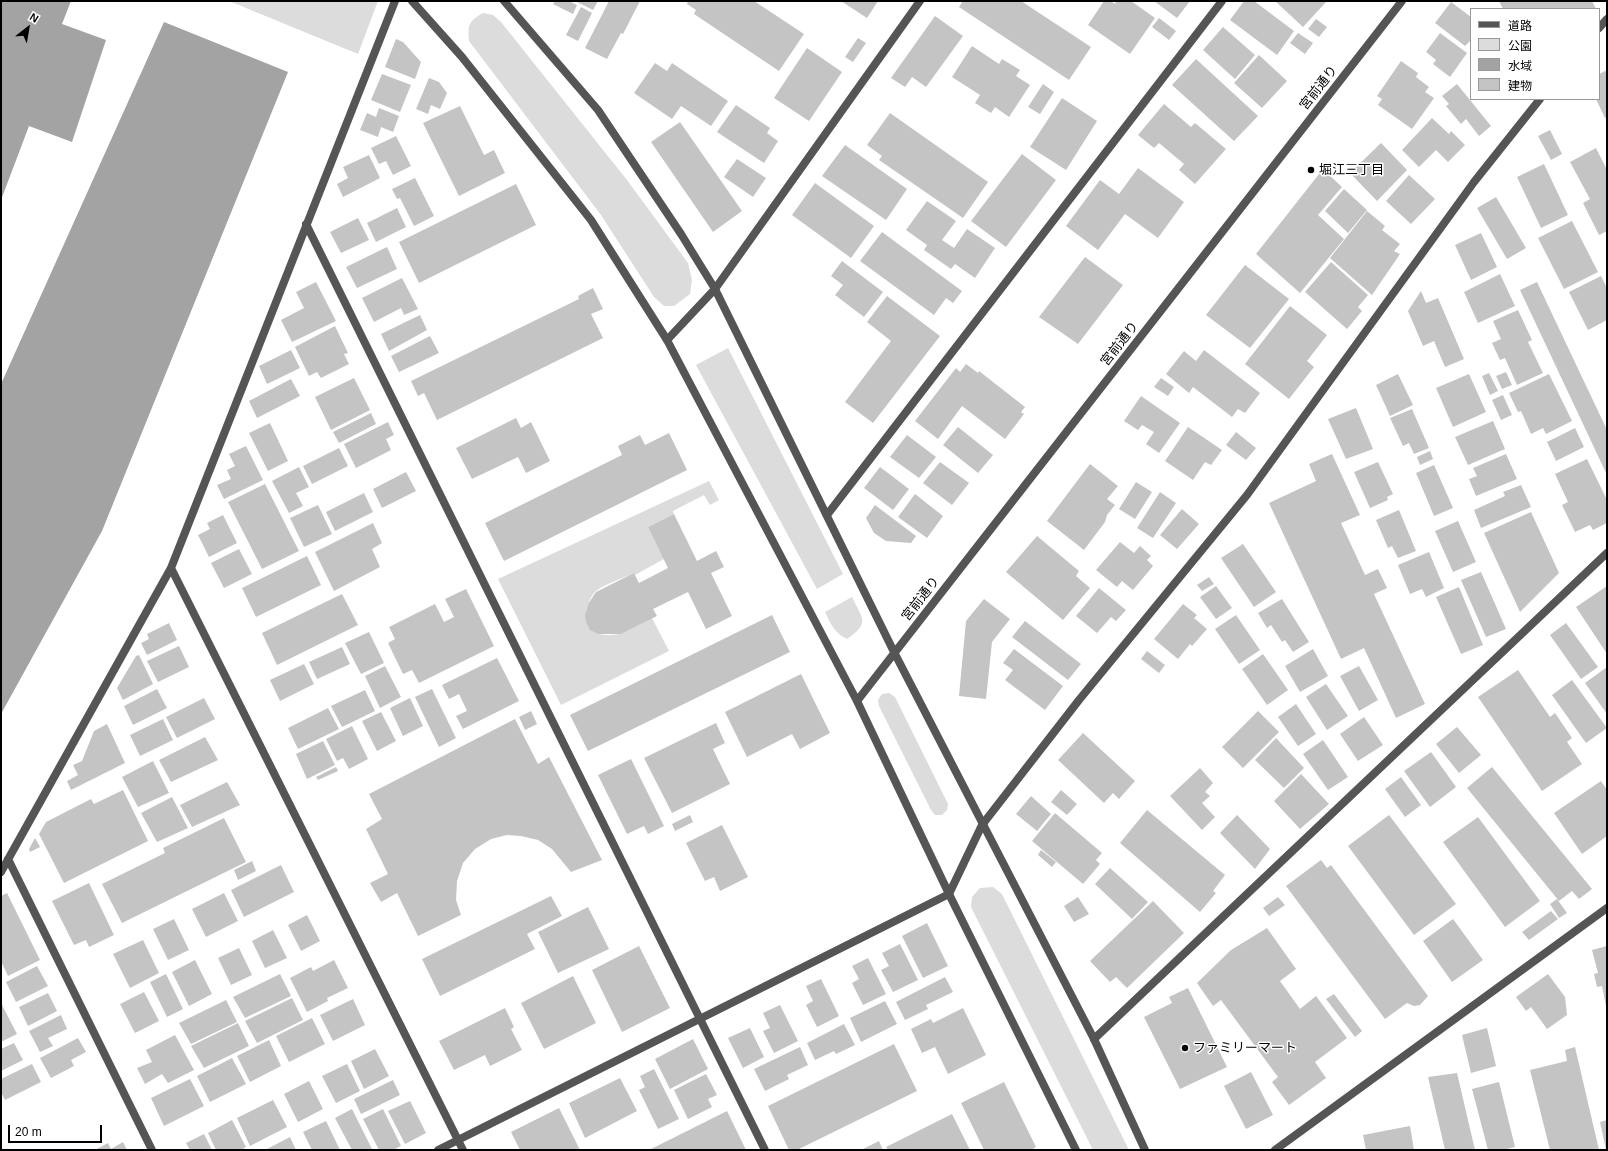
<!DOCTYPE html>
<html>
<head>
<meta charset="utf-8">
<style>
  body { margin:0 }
  #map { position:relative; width:1608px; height:1151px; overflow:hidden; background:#fff; font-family:Arial,"Noto Sans JP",sans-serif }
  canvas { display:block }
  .frame { position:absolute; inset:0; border:2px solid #000; pointer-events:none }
  .legend { position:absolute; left:1470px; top:8px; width:130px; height:92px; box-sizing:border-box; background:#fff; border:1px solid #999; margin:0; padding:5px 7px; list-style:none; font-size:12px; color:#000 }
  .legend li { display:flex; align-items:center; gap:8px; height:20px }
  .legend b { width:20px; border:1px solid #999 }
  .north { position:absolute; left:8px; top:8px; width:40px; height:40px; -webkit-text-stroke:3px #fff; paint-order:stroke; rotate:31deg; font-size:11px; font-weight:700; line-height:16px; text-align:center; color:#000 }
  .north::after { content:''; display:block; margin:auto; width:14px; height:18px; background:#000; clip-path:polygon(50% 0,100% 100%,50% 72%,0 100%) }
  .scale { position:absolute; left:8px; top:1125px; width:94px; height:18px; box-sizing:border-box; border:2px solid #000; border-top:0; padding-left:5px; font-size:12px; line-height:14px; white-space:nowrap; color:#000; -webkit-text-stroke:3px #fff; paint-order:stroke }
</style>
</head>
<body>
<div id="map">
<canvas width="1608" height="1151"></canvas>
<div class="frame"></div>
<ul class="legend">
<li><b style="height:5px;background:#555"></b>道路</li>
<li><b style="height:11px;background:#dcdcdc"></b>公園</li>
<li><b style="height:11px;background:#a3a3a3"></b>水域</li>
<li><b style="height:11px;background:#c4c4c4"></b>建物</li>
</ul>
<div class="north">N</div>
<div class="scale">20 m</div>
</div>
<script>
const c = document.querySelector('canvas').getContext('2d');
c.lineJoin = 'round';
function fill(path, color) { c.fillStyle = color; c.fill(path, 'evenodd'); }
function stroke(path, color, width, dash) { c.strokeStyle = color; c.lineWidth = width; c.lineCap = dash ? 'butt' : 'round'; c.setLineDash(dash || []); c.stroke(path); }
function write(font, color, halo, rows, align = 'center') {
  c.font = font + ' Arial,"Noto Sans JP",sans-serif'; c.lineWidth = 3; c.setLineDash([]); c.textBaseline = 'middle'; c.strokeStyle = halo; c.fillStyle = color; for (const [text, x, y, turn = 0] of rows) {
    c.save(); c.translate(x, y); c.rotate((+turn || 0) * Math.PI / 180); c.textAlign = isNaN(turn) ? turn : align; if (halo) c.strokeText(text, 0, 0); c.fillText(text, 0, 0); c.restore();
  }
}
fill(new Path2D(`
  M229,1H378L358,54Z
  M483,13L493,15L501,22L627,180L688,263L692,280L690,294L674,306H664L654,297L601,215L469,41C468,24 468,22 483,13Z
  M728,348L843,574L817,589L696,365Z
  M709,481L719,500L710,505L704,495L673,511L674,514L648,527L664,559L635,575L634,573C624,578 602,585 595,592C589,599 585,609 586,618C587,635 608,638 622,633C632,629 642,623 652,618L669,651L561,705L498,579Z
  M852,597C863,620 870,623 847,639C834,633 831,624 825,612Z
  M889,693L895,697L948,804L947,810L942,815H935L931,810L879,706L878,700L882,694Z
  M993,887L1002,894L1129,1150H1093L971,907L972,897L980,888Z`), '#dcdcdc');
fill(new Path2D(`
  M1,1H71L62,24L106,40L72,142L29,126L1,200Z
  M164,22L288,72L102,531L1,714V384Z`), '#a3a3a3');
fill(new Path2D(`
  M555,1H569L577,5L573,14L553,4Z
  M575,1H598L593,10Z
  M609,1H640L623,34L621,33L607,59L585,48Z
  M688,1H754L804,34L779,71L694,14L696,10L687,4Z
  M841,1H878L867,18Z
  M963,1H1021L1091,47L1069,80L959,7Z
  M1104,1H1111L1115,4L1116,1H1131L1155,18L1130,54L1088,25Z
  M1154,1H1190L1177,18Z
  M1244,1H1254L1294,31L1277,55L1230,20Z
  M1275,1H1327L1303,27Z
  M1499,1H1592L1596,9H1503Z
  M1451,2L1471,17V40L1465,46L1435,23Z
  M581,7L592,13L578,41L566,35Z
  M935,16L963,36L926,87L912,77L905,87L891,78Z
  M1159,18L1176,31L1169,40L1152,27Z
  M1316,19L1327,27L1319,37L1308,29Z
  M1223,27L1255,55L1235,79L1203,50Z
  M1298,33L1313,43L1305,54L1290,43Z
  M1440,33L1467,53L1450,77L1433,64L1436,60L1426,52Z
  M858,38L866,43L853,62L845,57Z
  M396,39L403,42L421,62L415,79L385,67Z
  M972,46L999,64L1002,59L1020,70L1016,76L1030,85L1009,117L995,107L991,113L975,103L980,95L952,77Z
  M807,48L842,72L809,121L774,98Z
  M1259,55L1287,81L1262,108L1234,83Z
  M1196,59L1258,116L1234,141L1172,85Z
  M1401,61L1418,73L1416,77L1429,87L1425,92L1434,98L1412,129L1378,105L1382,99L1377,96Z
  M655,63L667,71L672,63L728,101L711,126L681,106L672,119L634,93Z
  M1607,70V117L1605,118L1596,99H1599V74Z
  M382,74L411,85L400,112L371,100Z
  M429,78L439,82L447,93L440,109L431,105L428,114L416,109Z
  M1043,84L1054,92L1040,114L1028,107Z
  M1457,84L1491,126L1479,136L1466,119L1461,124L1446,106L1449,104L1442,96Z
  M1062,98L1097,121L1066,170L1030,147Z
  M1164,104L1191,127L1195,123L1226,149L1195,184L1179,170L1184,164L1159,143L1154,148L1138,135Z
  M736,105L770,128L767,133L778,141L764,163L717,132Z
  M460,106L484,155L494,150L505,173L459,196L423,123Z
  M379,108L399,116L393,132L381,127L378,137L360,130L367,113L376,117Z
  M890,113L988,182L963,218L879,160L882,156L867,145Z
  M1432,118L1449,134L1451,131L1465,145L1448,162L1436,150L1419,167L1402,150Z
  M680,122L742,211L713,232L651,142Z
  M1550,130L1562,154L1551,160L1538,136Z
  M396,136L411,166L393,175L386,161L379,164L371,148Z
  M1381,143L1407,170L1377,201L1350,173Z
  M845,145L907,189L886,220L822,176Z
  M1596,148L1607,170V231L1599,235L1583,203L1590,199L1570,162Z
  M1022,154L1056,180L1006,247L971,221Z
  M369,155L380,178L343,197L337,184L348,178L343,167Z
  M737,159L766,178L753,197L724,177Z
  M1544,164L1568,215L1541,228L1517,177Z
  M1138,168L1184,202L1158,238L1125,214L1098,250L1066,226L1100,180L1119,194Z
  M1323,169L1342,187L1318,215L1344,239L1300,293L1256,254Z
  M1409,175L1435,199L1411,224L1386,201Z
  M415,178L434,216L414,226L400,198L397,199L392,189Z
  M815,183L874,226L851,258L792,215Z
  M516,184L536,225L419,283L399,242Z
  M1344,189L1367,210L1348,233L1325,211Z
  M1496,197L1526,248L1507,259L1477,208Z
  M927,201L956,221L942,240L954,248L967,229L995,248L975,278L955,264L951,269L924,250L927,245L906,230Z
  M397,208L406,227L376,242L367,223Z
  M1367,211L1385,226L1382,230L1400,244L1394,251L1400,254L1372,295L1330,258Z
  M358,218L369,240L341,253L330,232Z
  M1572,221L1598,272L1564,289L1538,238Z
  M882,232L962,291L953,303L946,298L934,315L860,261Z
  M1481,233L1497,267L1471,280L1455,245Z
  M387,247L397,269L357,288L346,267Z
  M1085,257L1123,285L1078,344L1039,317Z
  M842,261L883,292L864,317L835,295L843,285L831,276Z
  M1331,262L1368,295L1358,307L1362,311L1347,329L1305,292Z
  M1245,265L1289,299L1250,348L1206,315Z
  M1500,274L1515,306L1478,323L1464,292Z
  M1601,276L1607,288V320L1588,330L1569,292Z
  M402,278L418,309L404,315L401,308L374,322L362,298Z
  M316,282L336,321L292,342L281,320L304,308L296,292Z
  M1537,282L1607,430V475L1520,290Z
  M593,288L603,309L591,314L603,338L437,420L424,393L418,396L411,381L579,299L578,296Z
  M1421,291L1426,303L1438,298L1464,359L1445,367L1434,341L1423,346L1408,311Z
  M887,296L940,336L873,423L845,402L891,341L867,322Z
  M1290,306L1327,335L1307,361L1314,367L1289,399L1245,364Z
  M1518,310L1532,340L1528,342L1543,373L1517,385L1505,358L1500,360L1492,343L1501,339L1493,321Z
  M420,315L427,330L389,351L381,334Z
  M335,326L348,353L344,354L349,364L321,378L317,372L309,376L295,347Z
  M430,336L439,353L399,372L391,356Z
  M291,350L300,368L267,384L259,366Z
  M1204,350L1260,393L1245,413L1238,409L1232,417L1193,387L1189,393L1166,374L1184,351L1196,361Z
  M966,364L978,373L979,371L1025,407L1021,412L1024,414L1005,439L962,406L938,439L915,421L956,368L960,372Z
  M1506,372L1512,385L1502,389L1496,376Z
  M1489,373L1498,391L1490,395L1482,376Z
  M1398,374L1413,405L1390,416L1376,385Z
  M1469,374L1486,412L1453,427L1436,388Z
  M1549,374L1572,421L1546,434L1543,428L1531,434L1521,411L1518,412L1509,393Z
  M354,378L370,410L331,430L315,397Z
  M1161,378L1174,387L1168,396L1154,387Z
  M291,379L300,396L257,418L249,401Z
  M1503,395L1512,415L1501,420L1492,400Z
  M1141,396L1180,423L1159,453L1146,444L1154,432L1142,425L1138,430L1124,421Z
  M1356,408L1373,449L1346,459L1328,419Z
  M1412,409L1429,448L1414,454L1409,443L1403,446L1390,418Z
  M371,413L376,424L339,443L333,432Z
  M516,418L521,428L531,422L550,461L526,473L518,457L472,479L456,448Z
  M1493,421L1505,449L1468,465L1455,437Z
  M388,422L394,435L386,439L391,450L356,468L344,444Z
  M270,423L288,461L268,471L249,433Z
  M958,427L993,455L978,473L943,445Z
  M1188,427L1222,450L1211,465L1205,462L1193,480L1165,461Z
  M1575,428L1584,447L1556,461L1547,442Z
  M1236,432L1256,448L1246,460L1226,445Z
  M669,433L687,470L504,561L485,523L622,455L618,446L640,435L645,445Z
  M907,435L936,457L919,478L890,457Z
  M246,446L263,480L224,499L217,485L231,479L227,470L235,466L229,454Z
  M339,448L348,466L312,484L303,466Z
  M1430,451L1433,459L1420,465L1417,457Z
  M1332,454L1360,515L1341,523L1365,575L1378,569L1387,588L1374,594L1425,704L1396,718L1364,648L1341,659L1269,503L1316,481L1309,464Z
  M1506,454L1517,479L1476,496L1469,479L1477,476L1473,468Z
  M1587,459L1607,500V523L1593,530L1590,525L1575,532L1562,505L1568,502L1555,474Z
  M940,462L969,483L952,505L923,483Z
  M1378,462L1393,494L1387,497L1388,500L1370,508L1354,472Z
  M1090,464L1118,486L1107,499L1115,505L1107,515L1105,522L1084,550L1047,521Z
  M1434,465L1453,508L1434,516L1416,473Z
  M299,467L309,487L296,493L303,506L289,513L272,481Z
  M880,467L909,489L893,510L864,488Z
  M406,472L416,491L382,508L373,489Z
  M1136,482L1152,492L1135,519L1119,509Z
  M265,484L299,551L262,569L228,502Z
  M1521,485L1531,507L1481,528L1474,510L1505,496L1503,492Z
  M1160,492L1176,503L1153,538L1137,528Z
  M364,493L373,512L335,531L326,512Z
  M915,494L943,516L927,538L898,517Z
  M318,505L332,534L304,547L290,518Z
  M875,505L916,536L911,543L886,541L874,533L866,518Z
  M1182,509L1199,524L1177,549L1160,535Z
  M1399,510L1416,551L1398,558L1392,546L1388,548L1376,520Z
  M1531,512L1559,573L1520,612L1484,533Z
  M674,514L697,561L716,551L724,567L711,573L732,616L706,629L688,592L653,609L657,616L621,634H598L590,630L586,622L585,615L588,604L596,592L634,573L639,583L668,568L648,527Z
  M223,515L237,543L209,557L198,535L210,529L207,523Z
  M1458,521L1476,562L1453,572L1435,531Z
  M373,523L382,543L372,549L380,567L334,591L315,552Z
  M1037,536L1079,571L1076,576L1090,588L1063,620L1006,572Z
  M1120,542L1134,553L1140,546L1151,556L1147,560L1153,566L1133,590L1122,581L1117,587L1096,570Z
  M1243,544L1276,592L1254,607L1221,558Z
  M239,549L252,574L224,588L211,563Z
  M1429,552L1444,588L1426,597L1422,589L1410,594L1398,565Z
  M307,556L321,585L256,617L242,588Z
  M1481,572L1506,629L1486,637L1461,580Z
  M1209,577L1214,584L1202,591L1197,585Z
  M1216,586L1232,608L1216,619L1200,597Z
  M1607,586V654L1576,607Z
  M1459,587L1483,645L1461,654L1436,597Z
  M1099,588L1126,610L1116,621L1111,617L1097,633L1076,616Z
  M466,589L494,646L419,683L412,670L403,674L388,643L395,639L389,627L435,604L444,622L454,617L445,599Z
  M342,594L358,625L277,665L262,633Z
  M984,599L1010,619L992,642L986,699L959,696L966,621Z
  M1282,599L1309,642L1293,652L1285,640L1282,642L1271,625L1267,628L1258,613Z
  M1183,604L1197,615L1194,618L1207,629L1192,646L1190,644L1178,659L1154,639Z
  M772,615L790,652L588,751L570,715Z
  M1236,615L1260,650L1239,664L1215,629Z
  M1025,621L1081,664L1068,680L1012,637Z
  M169,623L177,640L147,655L141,643L149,639L147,634Z
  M1566,623L1598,667L1581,679L1550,635Z
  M369,632L384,663L361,674L345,643Z
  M179,646L189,667L158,682L147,661Z
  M342,647L350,664L317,679L309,662Z
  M1014,649L1063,686L1045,710L1005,680L1013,670L1003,663Z
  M1313,649L1328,676L1300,692L1285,666Z
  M1147,651L1165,665L1159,673L1141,659Z
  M1263,654L1288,690L1267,705L1242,669Z
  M139,655L153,684L123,700L117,688L136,656Z
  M497,658L519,701L463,729L456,716L467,711L459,694L449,699L442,685Z
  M304,664L314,684L280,701L270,680Z
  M385,666L401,697L380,708L365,676Z
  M1359,666L1378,700L1359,711L1340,676Z
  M1607,667V714L1585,683Z
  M1518,670L1550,717L1555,713L1572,738L1567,742L1582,764L1542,791L1478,697Z
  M801,674L830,733L800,749L792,734L747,757L725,712Z
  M1572,680L1607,728L1586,743L1552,695Z
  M1326,684L1348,716L1327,730L1306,697Z
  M157,689L167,708L133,725L124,706Z
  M432,689L456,738L439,747L415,697Z
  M365,690L375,711L342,727L331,706Z
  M204,698L215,719L177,738L166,717Z
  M410,698L423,726L403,736L390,708Z
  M1296,704L1316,734L1298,746L1278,717Z
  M328,708L339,729L298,749L288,728Z
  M531,711L537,724L525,730L519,717Z
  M1258,711L1279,732L1243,768L1222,747Z
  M381,712L396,741L377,751L362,721Z
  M1364,717L1383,745L1358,761L1340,734Z
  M163,719L173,740L140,756L130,735Z
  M515,719L538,764L549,757L602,860L571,872L552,849L538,840L521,836L507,835L491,839L475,849L463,863L457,881L456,900L461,915L418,936L397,893L381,902L370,883L388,874L366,829L382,819L369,794Z
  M716,723L725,743L713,749L730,784L672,813L644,758Z
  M107,724L125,763L71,790L67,781L78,775L73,765L82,761L94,731Z
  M352,726L368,759L349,769L343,758L337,761L326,739Z
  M1457,727L1481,755L1459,773L1436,744Z
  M1083,733L1135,781L1119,799L1113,793L1104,803L1058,760Z
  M205,737L218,760L171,782L159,760Z
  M1276,738L1304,768L1284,788L1255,760Z
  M1323,740L1348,777L1328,790L1303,754Z
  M323,741L335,765L307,779L296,754Z
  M1431,752L1456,787L1430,807L1404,771Z
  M631,759L664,826L648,834L644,826L627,834L598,775Z
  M153,761L169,793L138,807L122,777Z
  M336,767L338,771L318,780L316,777Z
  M1492,767L1592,889L1579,899L1572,891L1559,901L1467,788Z
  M1200,768L1213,783L1205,792L1210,796L1202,803L1215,817L1202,830L1170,796Z
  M1301,774L1329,804L1300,829L1274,801Z
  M1401,777L1421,805L1405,817L1385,789Z
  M1601,781L1607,790V836L1582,854L1554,813Z
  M227,782L240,805L192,827L180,805Z
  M123,790L148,841L64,883L39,834L46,822L91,799L94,804Z
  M1061,790L1077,804L1067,815L1051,802Z
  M1031,796L1051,814L1037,831L1016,814Z
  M172,797L188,828L157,842L141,813Z
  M1147,810L1225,875L1213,891L1216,893L1200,912L1120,843Z
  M1055,813L1102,853L1096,860L1100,864L1083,884L1032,841Z
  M690,815L693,822L675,831L672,824Z
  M1237,815L1270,849L1255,869L1220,833Z
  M1389,815L1456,904L1414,935L1348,846Z
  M1478,817L1540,901L1505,927L1443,842Z
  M224,818L246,862L122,923L102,884L165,853L163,848Z
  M722,825L748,877L720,891L714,877L705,881L686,843Z
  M35,838L40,847L30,852L29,849Z
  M1041,850L1056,862L1052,867L1038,855Z
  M1321,860L1327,868L1331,865L1428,996L1420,1005L1414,1006L1407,1003L1385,1019L1286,886Z
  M252,861L256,871L238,880L234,870Z
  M281,865L294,892L244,917L231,890Z
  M1110,868L1148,902L1132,919L1095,884Z
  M89,883L114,935L89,947L86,940L74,945L52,901Z
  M7,893L40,960L8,976L1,961V896Z
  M224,893L238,921L206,937L192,909Z
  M551,896L562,916L527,934L535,949L440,996L422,959Z
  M1078,897L1089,914L1074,922L1064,906Z
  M1278,897L1285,905L1269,916L1263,908Z
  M1557,899L1567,913L1559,918L1550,904Z
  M1153,901L1184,933L1127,988L1116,977L1110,982L1090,961Z
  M588,907L609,949L558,973L538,932Z
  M1551,911L1558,919L1529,940L1522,932Z
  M307,915L320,941L301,951L288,925Z
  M174,919L189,950L168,960L153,929Z
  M1453,919L1483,960L1452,982L1423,941Z
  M927,923L948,966L923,978L902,936Z
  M1267,928L1296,969L1280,981L1300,1009L1316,996L1347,1038L1315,1062L1326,1078L1289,1105L1272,1082L1278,1077L1221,1000L1213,1006L1197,983L1231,950Z
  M273,930L287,958L265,968L252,941Z
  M143,940L159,973L130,988L113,954Z
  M900,944L918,980L893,992L881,970L889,966L882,953Z
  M639,946L670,1008L622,1032L592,970Z
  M1607,946V1005L1606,1006L1602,986L1597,987L1594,974L1598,973L1592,950Z
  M239,948L252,975L231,985L218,958Z
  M868,958L886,994L863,1005L852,983L859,979L852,966Z
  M195,960L212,994L189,1006L172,972Z
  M334,960L348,988L327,998L328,1001L307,1012L290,978L311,967L313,971Z
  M37,966L48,986L16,1002L6,982Z
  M166,974L183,1009L167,1017L150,982Z
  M280,974L291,996L245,1018L233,997Z
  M1548,974L1565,997L1567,1015L1547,1029L1531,1007L1526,1011L1516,997Z
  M573,976L596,1023L544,1049L521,1003Z
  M945,977L953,992L926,1005L928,1009L905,1020L896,1002Z
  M821,979L839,1016L817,1027L806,1005L813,1001L806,986Z
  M1188,988L1227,1067L1180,1089L1144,1017L1172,1003L1169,997Z
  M144,992L159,1021L135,1033L120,1004Z
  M48,993L57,1011L28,1026L19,1007Z
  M1334,994L1362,1031L1355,1037L1326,999Z
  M292,998L303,1020L257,1043L245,1021Z
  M353,999L365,1025L333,1041L320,1015Z
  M226,1000L237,1022L191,1044L179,1023Z
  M885,1001L897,1024L861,1042L850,1018Z
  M1,1003L17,1034L1,1042Z
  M780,1005L798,1041L774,1053L763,1031L770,1028L763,1013Z
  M505,1008L514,1027L511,1029L522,1050L490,1066L485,1055L454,1070L439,1041Z
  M963,1008L986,1055L948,1074L935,1047L922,1053L911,1029L931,1019L933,1023Z
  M61,1015L67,1029L48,1038L53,1046L40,1052L29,1031Z
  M312,1018L325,1044L289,1062L276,1036Z
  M238,1023L249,1046L204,1068L191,1046Z
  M844,1024L855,1045L836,1054L834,1051L815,1060L807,1043Z
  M750,1028L764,1057L743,1068L728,1038Z
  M1487,1028L1496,1066L1471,1073L1462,1035Z
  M175,1035L194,1070L168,1083L162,1074L145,1084L137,1068L152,1062L146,1050Z
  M78,1038L86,1052L71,1060L74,1066L51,1078L40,1058Z
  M693,1039L708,1069L670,1089L655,1059Z
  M269,1040L281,1066L250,1082L237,1056Z
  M14,1043L23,1060L1,1071V1049Z
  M894,1044L917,1091L797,1150H789L768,1106Z
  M800,1047L808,1065L787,1075L789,1079L765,1091L754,1069Z
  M1575,1047L1599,1150H1550L1530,1070L1567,1061L1565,1050Z
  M375,1049L389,1076L364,1089L351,1061Z
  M232,1058L246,1084L210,1102L197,1076Z
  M32,1064L41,1082L5,1100L1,1092V1079Z
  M347,1064L360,1091L336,1103L322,1076Z
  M654,1069L679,1119L658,1129L639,1090L645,1087L640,1076Z
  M1251,1072L1273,1115L1246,1129L1224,1086Z
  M1457,1073L1475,1150H1445L1428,1077Z
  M706,1074L717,1095L708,1099L712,1107L688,1119L674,1090Z
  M620,1078L637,1111L585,1138L569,1103Z
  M190,1079L204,1106L164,1126L151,1098Z
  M393,1080L400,1095L361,1114L354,1099Z
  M309,1081L323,1109L298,1122L284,1094Z
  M1004,1082L1036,1147L1031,1150H984L961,1103Z
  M1499,1082L1515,1147L1503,1150H1488L1472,1089Z
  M273,1100L287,1127L250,1146L237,1118Z
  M410,1101L426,1133L405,1144L388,1111Z
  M559,1108L580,1150H520L511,1132Z
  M352,1109L372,1149L370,1150H352L335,1118Z
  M383,1109L401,1146L393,1150H379L363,1119Z
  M727,1111L746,1150H649Z
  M952,1114L970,1150H888L886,1147Z
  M232,1120L246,1147L241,1150H216L208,1133Z
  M1607,1120V1150H1606L1600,1122Z
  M326,1121L340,1150H312L303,1132Z
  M1410,1126L1414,1150H1366L1363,1135Z
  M204,1134L212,1150H190L186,1143Z
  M290,1137L296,1150H268L267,1149Z
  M879,1141L883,1150H861Z
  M123,1142L127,1150H95L108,1143L111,1149Z`), '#c4c4c4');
stroke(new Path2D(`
  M1599,28L1607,19
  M306,224L765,1150
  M667,340L715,289L920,1
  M827,515L1222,1
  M171,568L463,1150
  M8,859L152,1150
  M1,872L171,568L395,1
  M1094,1039L1607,553
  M438,1150L949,894L982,825L1079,700L1247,495L1474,182L1540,99
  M1275,1150L1607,908`), '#555', 8);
stroke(new Path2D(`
  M412,1L462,57L591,220L667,340L857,701L949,894L1076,1150
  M504,1L598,110L681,234L715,289L894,652L1094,1039L1145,1150
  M857,701L1402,1`), '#555', 8);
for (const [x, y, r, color] of [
  [1311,170,4,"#000"],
  [1185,1048,4,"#000"]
]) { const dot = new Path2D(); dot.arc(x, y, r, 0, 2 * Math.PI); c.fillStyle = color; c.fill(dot); stroke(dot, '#fff', 1.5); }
write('13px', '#000', '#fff', [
  ["宮前通り",1319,88,-52],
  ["宮前通り",1120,344,-52],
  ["宮前通り",921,599,-52]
]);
write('13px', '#000', '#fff', [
  ["堀江三丁目",1319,170],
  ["ファミリーマート",1193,1048]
], 'left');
</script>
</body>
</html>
